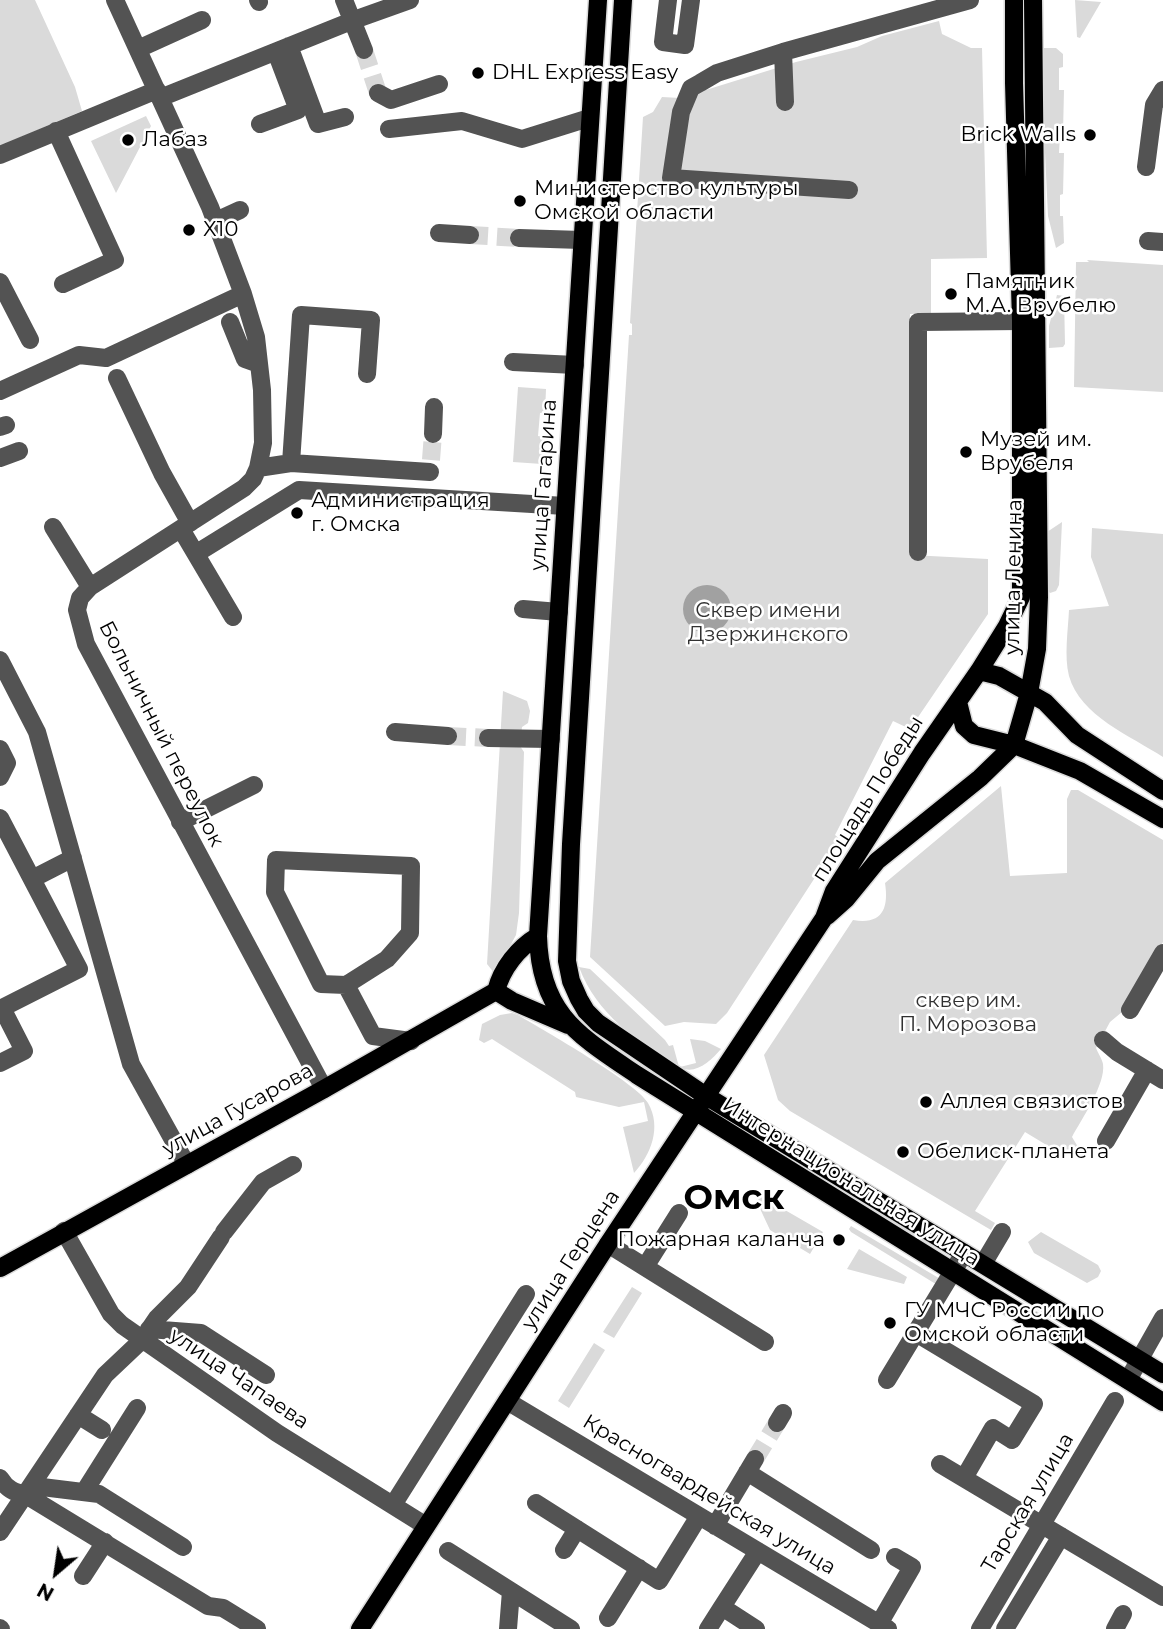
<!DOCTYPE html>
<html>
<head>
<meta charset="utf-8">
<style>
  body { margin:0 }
  #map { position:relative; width:1163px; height:1629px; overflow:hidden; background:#fff; font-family:Montserrat,sans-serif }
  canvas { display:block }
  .north { position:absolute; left:21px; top:1538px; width:70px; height:70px; -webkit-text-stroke:5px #fff; paint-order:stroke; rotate:209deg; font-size:19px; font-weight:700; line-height:28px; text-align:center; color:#000 }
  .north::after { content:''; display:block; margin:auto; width:24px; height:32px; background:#000; clip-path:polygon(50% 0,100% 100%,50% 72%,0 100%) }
</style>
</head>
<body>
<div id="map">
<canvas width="1163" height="1629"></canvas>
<div class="north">N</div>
</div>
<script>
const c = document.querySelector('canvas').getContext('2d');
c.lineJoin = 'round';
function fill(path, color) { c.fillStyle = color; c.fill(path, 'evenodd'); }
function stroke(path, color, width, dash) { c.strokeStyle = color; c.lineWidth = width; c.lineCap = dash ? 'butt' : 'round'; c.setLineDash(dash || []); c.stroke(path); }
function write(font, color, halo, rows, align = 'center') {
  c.font = font + ' Montserrat,sans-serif'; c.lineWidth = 5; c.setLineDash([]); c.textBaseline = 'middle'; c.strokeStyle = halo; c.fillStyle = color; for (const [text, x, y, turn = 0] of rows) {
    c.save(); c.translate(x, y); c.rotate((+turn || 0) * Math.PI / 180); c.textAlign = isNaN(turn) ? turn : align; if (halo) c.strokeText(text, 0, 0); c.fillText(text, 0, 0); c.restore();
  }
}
fill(new Path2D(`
  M0,0H35L75,87L82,111L0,146Z
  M1075,0L1101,2L1080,38L1077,37Z
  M939,21L942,34L971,48H982L987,258L931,259V313L910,314L911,555L988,559V614L910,729L893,721L835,835L840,839L727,1013L716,1024L684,1022L665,1026L590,957L629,335H632V324L630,323L643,117L653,112L662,97L680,98L796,62L857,47L882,36Z
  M1042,48H1056L1063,54V67L1059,68V90H1064L1063,133H1060L1059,153H1064L1063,194L1060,195V216H1063L1064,243L1056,248L1048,216L1041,68Z
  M146,116L151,126L116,193L91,141Z
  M1087,260L1163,265V392L1074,387L1076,262H1089Z
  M1057,295L1064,296L1065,344L1063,347L1049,348V326Z
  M518,387L546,389L545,413H540L538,436L544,437L542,464L513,462Z
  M1062,522L1059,585L1056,591L1050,593L1047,590V532Z
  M1092,528L1163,534V757C1131,736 1080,716 1069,676C1064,656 1068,631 1069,610L1109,606L1091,557Z
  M503,691L527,701L530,711L528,723L522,727L520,746L524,752L519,913L516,935L495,974L487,964Z
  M1001,786L1010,876L1067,873V799L1071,790H1078L1163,840V942L1122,1012L1110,1022L1096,1048C1098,1053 1102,1059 1103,1064C1106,1084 1081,1120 1072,1137L1078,1147L1071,1153L1065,1151L1063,1155L1025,1132L975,1211L995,1223L991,1230L790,1111L778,1100L764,1055L853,920C882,925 889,909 885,883Z
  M579,967L590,969L665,1040L669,1046L673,1045L679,1067C636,1040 597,1015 579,967Z
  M512,1013L518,1015C543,1030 637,1083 648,1103C662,1127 651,1155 634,1173L623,1127L648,1121L644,1102L619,1107L576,1097L575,1092L492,1039L484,1043L479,1040L482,1024L500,1015Z
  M690,1039L705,1041L721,1049C711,1061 694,1076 680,1067L696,1063Z
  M759,1195L823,1232L810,1254L770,1230L756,1200Z
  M851,1226L942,1280L939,1286L851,1232L849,1229Z
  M1041,1232L1098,1265L1101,1271L1098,1277L1087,1283L1034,1253L1028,1242Z
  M859,1249L907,1277L904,1284L847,1269Z
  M632,1287L642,1293L614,1338L603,1332Z
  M594,1343L605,1350L569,1408L558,1401Z`), '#dadada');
fill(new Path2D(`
  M683 609a24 24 0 1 1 48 0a24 24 0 1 1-48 0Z`), '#a1a1a1');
stroke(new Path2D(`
  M364,50L378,93
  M470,235L519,238
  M431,460L433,434
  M448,736L488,738
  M755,1459L777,1423`), '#d9d9d9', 18, [18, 9]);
const major = new Path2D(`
  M598,0L538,936C540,1014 578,1035 637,1075L1163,1402
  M623,0L571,844L567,961L571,981L579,999L586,1011L598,1023L706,1096L1163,1374
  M979,671L999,676L1045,702L1077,735L1163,791
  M958,702L964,726L974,735L1014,745L1080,771L1163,819
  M827,916L846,899L877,861L980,778L1014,745L1029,693L1037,649L1039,597L1033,0
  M496,991L512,1001L568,1025
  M496,991C502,968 518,948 538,936
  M0,1268L324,1089L496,991
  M360,1629L608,1244L824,918L834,891L922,753L979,671L1007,626L1021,597V321L1014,83V0`);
stroke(major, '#dbdbdb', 21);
stroke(new Path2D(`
  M115,0L210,207L243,294L256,337L262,390L263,443L258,468L253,479L244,488L90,587L80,598L77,610L86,644L324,1089
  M258,0L259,2
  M344,0L364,50
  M668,0L663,42L685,45L691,0
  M289,46L318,124L345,117
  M138,49L202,20
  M783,52L785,102
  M378,93L391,100L439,84
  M160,98L354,20L410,0
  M260,124L298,110L276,52
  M389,129L462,121L522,139L589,118
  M56,131L115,260L63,284
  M0,155L157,90
  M1146,167L1154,105L1163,90
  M849,190L671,178L681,112L691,88L700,83L717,73L783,52L970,0
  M216,221L240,210
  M439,233L470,235
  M519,238L581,240
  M1148,241L1163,242
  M0,282L30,340
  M230,322L245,359L259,364
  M513,362L575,365
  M117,378L162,473L190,523
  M0,391L79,355L106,358L243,294
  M0,427L6,425
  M433,434L434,407
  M0,458L19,451
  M291,463L301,315L371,320L367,374
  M258,468L291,463L430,472
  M53,527L90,587
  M181,529L233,617
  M918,552V322L1021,321
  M197,553L299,490L565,506
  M523,609L559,612
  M0,660L37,732L131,1064L187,1165
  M395,732L448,736
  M488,738L551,739
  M0,749L7,763L0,777
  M0,818L79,969L2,1008L24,1051L0,1063
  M180,822L254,785
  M32,879L73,858
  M346,985L387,959L410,933L411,866L276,860L275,892L321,984L346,985L373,1036L411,1041
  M1130,1010L1163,953
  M1103,1040L1117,1052L1163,1080
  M1106,1141L1147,1070
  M64,1231L111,1314L122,1325L277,1433L426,1526
  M224,1232L263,1182L293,1165
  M608,1244L765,1342
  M983,1264L1002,1232
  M645,1267L679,1213
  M149,1329L201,1333L266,1375
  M916,1333L1034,1404L1012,1440L993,1428L964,1478
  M887,1380L964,1253
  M1128,1380L1163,1318
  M507,1401L888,1629
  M78,1415L102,1430
  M777,1423L783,1413
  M940,1464L1163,1597
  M747,1472L871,1550
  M0,1478C7,1489 13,1492 26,1495L208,1606L223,1608L257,1629
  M30,1487H42L99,1494L183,1547
  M84,1492L137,1408
  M536,1503L659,1581L699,1516
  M393,1505L526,1294
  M715,1526L755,1459
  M0,1532L105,1375L142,1340L157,1318L188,1287L221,1237
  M564,1550L577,1529
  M448,1551L571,1629
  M83,1576L105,1542
  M608,1618L639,1568
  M879,1624L912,1567L895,1557
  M0,1628L1,1629
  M508,1629L511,1591
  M708,1629L722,1607
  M756,1629L722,1607L758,1551
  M980,1629L1115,1401
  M1005,1629L1061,1536
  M1115,1629L1123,1614`), '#535353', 18);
stroke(major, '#000', 18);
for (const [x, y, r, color] of [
  [478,73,7,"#000"],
  [1090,135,7,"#000"],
  [128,140,7,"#000"],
  [520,201,7,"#000"],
  [189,230,7,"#000"],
  [951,294,7,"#000"],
  [966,452,7,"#000"],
  [297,513,7,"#000"],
  [926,1102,7,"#000"],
  [903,1152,7,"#000"],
  [839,1240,7,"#000"],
  [890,1323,7,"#000"]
]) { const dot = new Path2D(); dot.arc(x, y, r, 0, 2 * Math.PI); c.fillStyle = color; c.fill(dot); stroke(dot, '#fff', 2.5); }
write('21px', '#000', '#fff', [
  ["DHL Express Easy",492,73],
  ["Brick Walls",1076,135,"right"],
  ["Лабаз",142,140],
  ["Министерство культуры",534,189],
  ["Омской области",534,213],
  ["Х10",203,230],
  ["Памятник",965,282],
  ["М.А. Врубелю",965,306],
  ["Музей им.",980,440],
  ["Врубеля",980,464],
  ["Администрация",311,501],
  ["г. Омска",311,525],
  ["Аллея связистов",940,1102],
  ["Обелиск-планета",917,1152],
  ["Пожарная каланча",825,1240,"right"],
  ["ГУ МЧС России по",904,1311],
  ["Омской области",904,1335]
], 'left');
write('21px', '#000', '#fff', [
  ["улица Гагарина",544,485,-86],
  ["улица Ленина",1014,577,-89],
  ["Больничный переулок",161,734,63],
  ["площадь Победы",868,799,-58],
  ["улица Гусарова",238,1110,-29],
  ["Интернациональная улица",851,1182,32],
  ["улица Герцена",571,1260,-57],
  ["улица Чапаева",239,1379,34],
  ["Красногвардейская улица",709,1495,31],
  ["Тарская улица",1028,1503,-59]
]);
write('21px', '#313131', '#fff', [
  ["Сквер имени",768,611],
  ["Дзержинского",768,635],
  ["сквер им.",968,1001],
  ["П. Морозова",968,1025]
]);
write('bold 35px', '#000', '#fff', [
  ["Омск",734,1199]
]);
</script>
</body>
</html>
